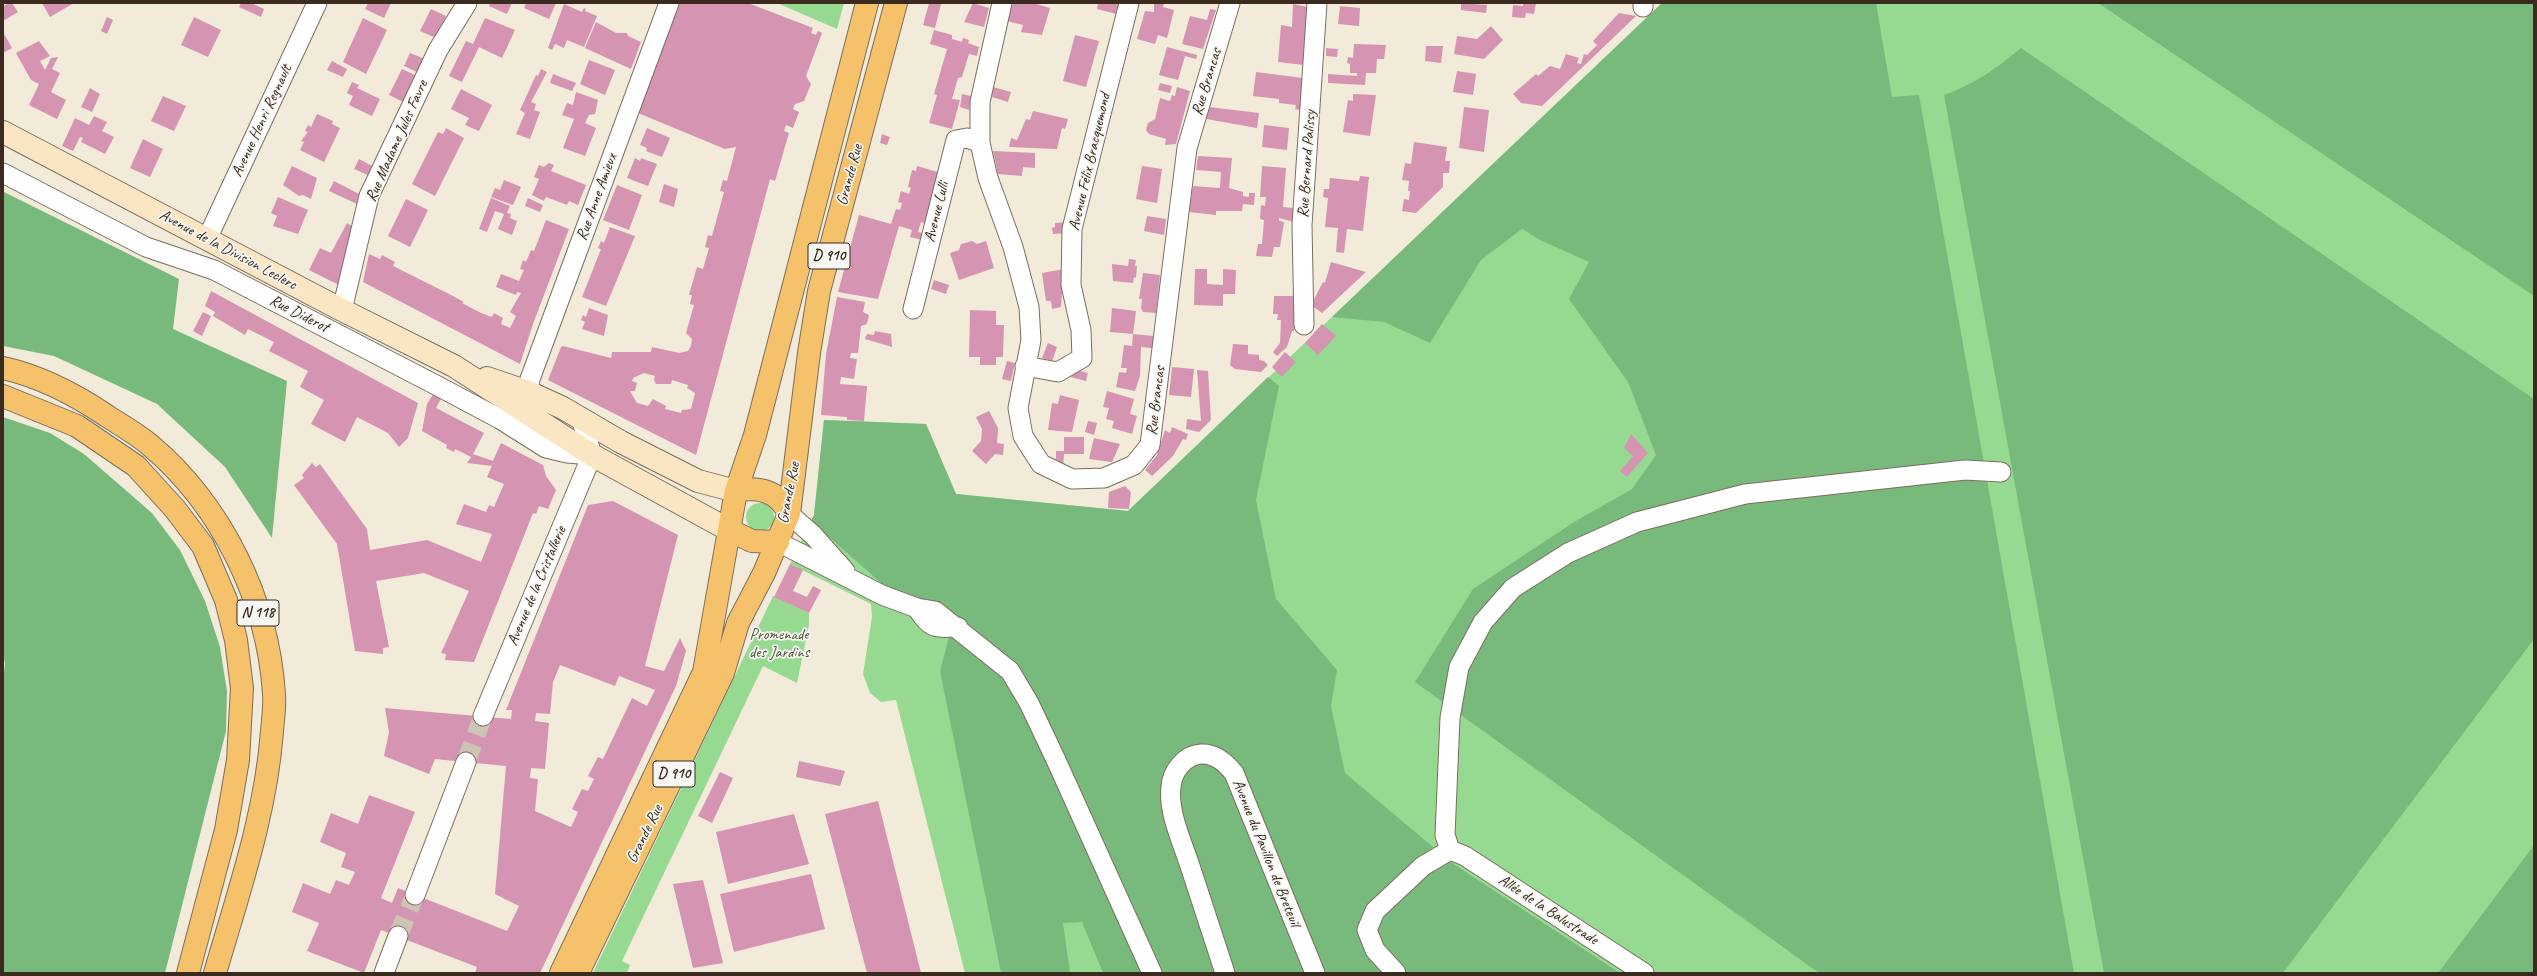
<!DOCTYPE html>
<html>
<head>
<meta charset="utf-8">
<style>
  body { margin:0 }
  #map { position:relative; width:2537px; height:976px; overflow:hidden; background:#f2ebda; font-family:Caveat,sans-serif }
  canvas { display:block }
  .frame { position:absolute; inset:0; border:4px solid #3b2a1e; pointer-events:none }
</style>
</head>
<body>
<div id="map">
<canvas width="2537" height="976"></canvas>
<div class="frame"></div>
</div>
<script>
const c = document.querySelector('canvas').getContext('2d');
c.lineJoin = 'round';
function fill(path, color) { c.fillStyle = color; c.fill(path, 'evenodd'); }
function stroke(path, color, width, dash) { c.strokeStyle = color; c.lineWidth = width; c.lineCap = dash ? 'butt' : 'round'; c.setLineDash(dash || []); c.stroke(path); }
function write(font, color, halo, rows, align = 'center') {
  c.font = font + ' Caveat,sans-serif'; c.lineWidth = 3.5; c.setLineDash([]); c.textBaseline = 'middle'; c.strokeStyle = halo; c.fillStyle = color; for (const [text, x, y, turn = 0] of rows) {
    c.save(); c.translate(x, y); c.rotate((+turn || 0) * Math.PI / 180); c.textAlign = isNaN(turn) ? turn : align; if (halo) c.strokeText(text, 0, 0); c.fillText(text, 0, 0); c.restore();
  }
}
fill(new Path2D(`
  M777,3H844L837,29Z
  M1662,3H2534V973H965L896,700L881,702L870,693L863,674L872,617L871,604L790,564L814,515L824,420L926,424L956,494L1128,511Z
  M746 517a14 14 0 1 1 28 0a14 14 0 1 1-28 0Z
  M773,596L809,613V625L797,683L763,666L622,961L630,965L627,973H593Z`), '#96da92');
fill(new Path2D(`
  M1662,3H1876L1892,97L1919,95L2074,973H1819L1415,682L1473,589L1574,522L1632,489L1656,455L1628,382L1569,299L1589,262L1540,240L1522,229L1481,260L1430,343L1384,322L1332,317Z
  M2098,3H2534V296Z
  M2021,48L2534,399V639L2283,973H2104L1944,95C1975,84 1997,68 2021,48Z
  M4,192L179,279L173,329L287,381L272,538L225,467L157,404L54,356L3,346Z
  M1268,377L1279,386L1256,500L1276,599L1337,670L1331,706L1345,773L1452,863L1620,973H1103L1082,922L1063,923L1070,973H1001L940,671L954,618L881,583L811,521L814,515L824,420L926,424L956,494L1128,511Z
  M3,417L50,433L84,454L152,513L180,550L205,601L220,647L227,691L226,731L165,973H3V684L5,663L3,655Z
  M2534,845V973H2438Z`), '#78ba7c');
fill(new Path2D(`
  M9,3H12L18,12L3,21V6Z
  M42,3H74L50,17Z
  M241,3H251L264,9L261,17L239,7Z
  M368,3H391L384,18L365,9Z
  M490,3H512L507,14L489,6Z
  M526,3H556L549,19L524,8Z
  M680,3H748L813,28L811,33L816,35L818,31L822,33L806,76L811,84L804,101L795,104L793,109L799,112L793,128L786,125L784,131L789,133L775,181L770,179L696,455L548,380L561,347L563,346L611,358L612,352H651L652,347L679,353L688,351L691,346L692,339L686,333L694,305L690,304L692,295H689L697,267L703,269L709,248L705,247L708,235L712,236L724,192L720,191L723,180L727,181L736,147L725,149L638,113ZM644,373L655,376L654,380L656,384H671L672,380L688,385L687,388L695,393L691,409L682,410L681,413L665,409L666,406L653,399L648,406L637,403L630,391H635L637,383L632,381L633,378Z
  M929,3L941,4L935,28L923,25Z
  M973,3L989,8L984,27L964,22Z
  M1013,3H1033L1050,8L1042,35L1021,32L1023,25L1007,21Z
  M1098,3H1119L1116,14L1097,9Z
  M1154,3H1164L1163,7L1174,10L1167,38L1158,35L1155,44L1137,39L1145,11L1154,12Z
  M1461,3L1487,5L1486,13L1461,10Z
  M1523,3H1536L1534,14L1526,13L1525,18L1512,17L1513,5L1523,6Z
  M564,4L582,12L584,8L586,9L585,11L597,16L584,47L567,40L564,48L555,44L552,50L548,48Z
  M1293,4L1308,7L1304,65L1278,62L1281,25L1292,27Z
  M1340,6L1360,8L1359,26L1338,24Z
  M431,9L446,16L436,38L420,31Z
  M1210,9L1216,10L1203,49L1182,44L1190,16L1207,20Z
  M1619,13L1636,16L1542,106L1521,103L1513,94L1536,74L1538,76L1550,66L1560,69L1566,54L1579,58L1577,63L1581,64L1584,54L1587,55L1597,45L1593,41Z
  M107,17L113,20L107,34L101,31Z
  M194,17L221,30L208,57L181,45Z
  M363,18L387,30L366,74L343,62Z
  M485,18L515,30L502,58L479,47L462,82L449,76L466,41L473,44Z
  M596,22L616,33H627L628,36L641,42L631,69L585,48Z
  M1491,26L1503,40L1484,59L1454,54L1457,36L1477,39Z
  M934,30L952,35V39L962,42L963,38L969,40L968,43L979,47L977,56L969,54L962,77L958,78L952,99L960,100L952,129L929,123L937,95L934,94L947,49L930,44Z
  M3,32L12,48L3,53Z
  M1075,35L1099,41L1086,87L1063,81Z
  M39,41L50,56L40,61L45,70L51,58L58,57L52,69L60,73L51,92L66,100L57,119L29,105L39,84L31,80L16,53Z
  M1354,44L1386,45L1384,59H1377L1376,73H1366L1365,85L1328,83V74L1357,76V73H1350V64L1347,63L1348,57L1353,58Z
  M1426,46H1443L1441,63L1425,61Z
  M1167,47L1197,55L1196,59L1185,56L1178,80L1159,75Z
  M1326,48L1338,49L1337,57L1326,56Z
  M410,53L425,59L419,73L404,66Z
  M589,60L615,70L605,95L580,84Z
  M332,61L347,69L343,77L327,70Z
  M402,69L417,76L405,103L389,95Z
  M541,69L547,72L531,102L536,104L534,110L540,112L530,139L516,134L525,113L520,110L536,75L538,76Z
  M1457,71L1476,74L1473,95L1453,92Z
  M1256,72L1303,78L1300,110L1295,109L1296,105L1279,103V99L1253,96Z
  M553,74L576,83L572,91L550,83Z
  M352,82L359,85L357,88L380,99L372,116L349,105L353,96L347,93Z
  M1160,83L1172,86L1170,93L1158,90Z
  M993,87L1011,92L1008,102L992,97Z
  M1177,87L1190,91L1176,144L1165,145L1166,139L1149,134L1146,130L1148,123L1155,119L1160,98L1170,101L1172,95L1175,96Z
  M90,88L100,94L92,112L81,107Z
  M461,89L492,105L479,131L465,125L469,118L451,109Z
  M576,92L598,100L595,114L589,115L585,123L596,128L585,156L563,148L574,119L562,115L567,103L573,105Z
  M962,94L971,96L969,110L960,107Z
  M1353,94L1376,95L1370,136L1343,132L1348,100L1353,101Z
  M163,96L186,106L174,131L151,121Z
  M1209,107L1259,113L1257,128L1206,119Z
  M1464,107L1489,110L1484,152L1459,148Z
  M1033,111L1068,119L1065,129L1062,128L1057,149L1009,147L1011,138L1017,140L1026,119L1030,120Z
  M317,114L333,121L332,124L340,128L324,162L300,150L304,142L301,141L308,132L305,131L308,125L311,127Z
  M94,116L107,122L102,131L114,137L105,154L81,142L83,138L80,137L73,151L62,146L75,118L89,125Z
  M1264,125L1289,128L1287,150L1262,147Z
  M446,128L464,138L435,196L412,184L438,132L443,134Z
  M647,128L670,138L662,157L646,151L647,148L640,145Z
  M882,134L890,137L887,145L880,143Z
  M143,139L163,149L150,177L130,168Z
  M1414,142L1447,147L1445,161H1450L1449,173H1443V187L1416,213L1402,211L1404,199L1409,200L1410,191H1408L1409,181L1402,180L1405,163L1411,164Z
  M993,151L1035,153V168L1023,167L1022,176L998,174Z
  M1198,156L1232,158L1229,188L1243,192V196L1249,197V193H1255L1254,205L1243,204L1242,211H1216V215L1189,212L1193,186L1220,188L1221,172L1196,170Z
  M635,158L640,161L641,158L657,164L648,186L627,178Z
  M359,159L374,167L370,176L354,169Z
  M549,163L554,165L551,171L586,185L578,205L569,201L567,205L546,197L544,201L532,195L539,179L534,177L539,165L544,167Z
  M292,166L317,178L311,199L303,195L299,196L283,185Z
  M917,166L941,173L930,225L921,222L918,232L927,234L922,240L910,237L912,230L899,226L878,299L838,292L859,215L891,224L896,209L900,210L902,203L898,202L901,191L909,194L911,188L908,187L912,170L916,171Z
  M1142,166L1162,169L1157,203L1136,199Z
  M1262,166L1286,168L1283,207L1294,208V222L1279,218V221L1284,222L1280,247H1274L1272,257L1256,256L1258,244H1262L1264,220L1260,219L1261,205L1265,206L1266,197H1260Z
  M1360,176L1369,177L1363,231L1347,229L1344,253L1336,252L1338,228L1325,227L1328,198L1323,197L1324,189H1329L1330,178L1359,181Z
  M504,180L521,187L513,205L491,197L495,188L500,190Z
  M334,181L361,195L357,204L329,191Z
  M664,184L678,189L674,207L659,202Z
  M617,185L642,195L629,230L603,220Z
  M278,197L308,210L298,234L273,226L277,216L271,213Z
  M491,198L510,206L507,213L511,214L510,218L517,221L512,235L498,229L504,214L495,211L487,232L479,229Z
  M528,198L543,205L540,212L525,206Z
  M406,199L428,210L410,247L388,236Z
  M1147,216L1166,219L1164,235L1144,231Z
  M546,220L569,229L533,324L520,364L363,282L369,254L380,259L382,255L395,262L393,266L453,296L464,302L462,303L481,313L492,317L494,313L503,318L501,324L510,328L516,316L510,312L521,293L517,292L516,295L496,287L501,274L519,281L524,270L520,269L523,260L526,262L531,250L534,251Z
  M1068,222L1067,233L1053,234L1052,228L1055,227V223Z
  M347,223L352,226L339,285L309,270L320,248L331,253Z
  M610,227L635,236L606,306L582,297L601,249L598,248L601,241L604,243Z
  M972,241L977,244L986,241L994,268L959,280L950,253L959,250L961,244Z
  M1129,259L1136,260L1135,266H1137L1136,278L1134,277L1133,283L1113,281L1112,264L1128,266Z
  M1331,262L1366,272L1322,313L1311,305L1323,282L1325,283Z
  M1064,269L1067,291L1062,292L1061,307L1052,309L1051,301H1046L1042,273Z
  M1195,269H1207V284L1223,285V269L1236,270L1235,294H1223V306L1194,305Z
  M1143,273L1160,275L1156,313L1143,312L1141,308L1142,299H1139Z
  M934,280L949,285L946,294L931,289Z
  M211,291L418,403L408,438L399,447L388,433L357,417L345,442L311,424L324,400L300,387L308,371L269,351L274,342L248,329L245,335L213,316L215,312L205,306Z
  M1274,296H1294V331H1292L1287,347L1277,356L1273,352L1280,343L1281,320H1277L1278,314H1273Z
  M837,297L865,302L863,312L869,315L867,324L861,326L858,353H851L850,358L857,359L854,379L841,377L840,384L867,386L864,421L847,420V417L821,415L826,354Z
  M589,308L608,315L604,336L582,329L585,322L581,320L583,315L586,317Z
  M1112,308L1136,311L1133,334L1154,336L1152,348L1141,347L1140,376L1135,391L1116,387L1119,372L1126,373L1127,368H1121L1124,345L1132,346L1133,334L1110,332Z
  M970,310L996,311V325H1004L1003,357H996V365H980V357H969Z
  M203,312L211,316L202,336L193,331Z
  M1322,324L1336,336L1318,355L1305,343Z
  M875,331L891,334L892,347L865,339L867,334L874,335Z
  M1048,343L1057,347L1052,361L1042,358Z
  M1233,344L1248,345V354L1259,355V360L1264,361L1268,365L1261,372L1235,369L1230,365Z
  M1285,352L1296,362L1282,377L1272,367Z
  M1007,361L1015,363L1011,381L1002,379Z
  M1172,367L1194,369L1191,397L1169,395Z
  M1074,369L1088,373L1086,381L1067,376Z
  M1197,370L1208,371L1211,420L1199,432L1186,429L1187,419L1201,421Z
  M1107,391L1134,399L1130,414L1137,416L1132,434L1112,428L1114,421L1106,419L1109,408L1103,407Z
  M434,393L442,397L436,408L484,433L473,454L493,461L501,443L543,465L546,476L556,490L548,509L539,506L536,514L533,513L474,662L445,660L446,654L441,653L469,591L424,573L376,581L389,647L383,648V654L355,651L337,544L294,485L304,478L302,475L312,463L316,467L320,464L367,529L370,550L427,540L481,562L492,534L456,524L464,504L486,512L489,505L494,507L504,484L487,477L492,466L467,463L471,457L455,449L454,452L446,448L447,445L422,431L427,404Z
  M1060,395L1079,400L1072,432L1048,430L1052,403L1058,404Z
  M989,411L998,428L997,443L1004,444L1003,455L995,454L986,464L972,451L981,441L982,429L976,417Z
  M1088,421L1097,423L1094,435L1085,432Z
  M1172,427L1188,434L1186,440L1183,439L1173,456L1152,476L1145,470L1157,455L1165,430L1170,433Z
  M1631,434L1648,453L1627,477L1620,471L1633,456L1624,448Z
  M1064,437H1084V454H1064L1063,469L1056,464V451H1064Z
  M1094,438L1120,444L1112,462L1089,459Z
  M1125,486L1131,492L1129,509L1108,508L1109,492Z
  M613,501L678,535L645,666L664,671L680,638L686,651L676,686L540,973H475L477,967L381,930L364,973L307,951L319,923L292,912L303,883L330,894L336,880L349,885L355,872L341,867L346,853L320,842L331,813L358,824L369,795L415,812L381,898L392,903L398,888L507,931L519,906L495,894L506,766L435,759L429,774L384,756L389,732L385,708L511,719L512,710H506L588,505ZM560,665L615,686L619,676L655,690L647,706L632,698L603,759L598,757L588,776L594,779L588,791L582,789L572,809L578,812L571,827L535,811L538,779L530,778L531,768L545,769L549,723L535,721L536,713L550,714L553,682Z
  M790,564L803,570L793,591L807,597L813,586L821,590L809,613L774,597Z
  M799,761L845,771L840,786L796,777Z
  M720,772L733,778L712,823L698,816Z
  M878,801L921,973H867L825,814Z
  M794,814L809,864L728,884L716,832Z
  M811,874L825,929L734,952L720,894Z
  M703,880L723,963L693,968L673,884Z`), '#d694b3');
stroke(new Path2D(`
  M466,762L483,716
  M398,936L415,895`), '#cdc4b4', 19, [19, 10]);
const street = new Path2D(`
  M1002,3L980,102V143L988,178L1013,247L1029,307L1031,340L1018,408L1023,436L1041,464L1072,479L1104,478L1134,465L1150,445L1187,148L1230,3
  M1643,3V7
  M3,173L146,247L214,270L434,384L500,419L546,448L567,453L592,455
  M207,239L317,3
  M913,309L956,140L967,138L980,143
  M342,310L369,196L438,50L467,3
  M1304,325L1302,225L1317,3
  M1025,366L1058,372L1082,358L1081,330L1071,285L1072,229L1129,3
  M528,392L530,379L669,3
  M581,418L592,455
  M789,514L813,535L845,571
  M778,542L882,595L917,608L935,611L1010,671L1029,703L1056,760L1152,973
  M917,608C930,629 934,628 958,627
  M483,716L592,455
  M1450,850L1445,835L1450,718L1459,667L1483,622L1513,588L1568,553L1637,522L1745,494L1965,470L2001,472
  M1450,850L1465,856L1644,973
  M415,895L466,762
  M384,973L398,936
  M1225,973C1213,937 1202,902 1190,866C1182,841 1168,813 1171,787C1172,771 1185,755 1201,754C1215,753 1226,763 1234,773L1315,973
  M1396,973L1375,950L1367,930L1375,911L1423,866L1450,850`);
const secondary = new Path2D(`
  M3,132L342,310L454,366L592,455L729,530
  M487,378L528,392L563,408L621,442L698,481L736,491`);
const primary = new Path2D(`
  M736,491C759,486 779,491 789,514
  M729,530L752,541L778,542
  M561,973L704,672L736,491L755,435L867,3
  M578,973L723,673L738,623L764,573L789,514L809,353L819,291L896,3`);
const highway = new Path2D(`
  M3,368C39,376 76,395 107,416C121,425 137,434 150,445C222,506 268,600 274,694C275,706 273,719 272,731C266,814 238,894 215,973
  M3,396L77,426L136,466L175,509L203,546L226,600L236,640L242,688L238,760L226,830L188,973`);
stroke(street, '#7b6e60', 21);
stroke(secondary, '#7b6e60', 24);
stroke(primary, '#7b6e60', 24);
stroke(highway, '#7b6e60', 24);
stroke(street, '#fff', 19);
stroke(secondary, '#fbe6c4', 22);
stroke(primary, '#f6c16b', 22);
stroke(highway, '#f6c16b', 22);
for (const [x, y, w] of [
  [829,256,42],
  [258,613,42],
  [674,774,42]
]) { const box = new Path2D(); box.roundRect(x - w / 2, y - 13, w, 26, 3); c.fillStyle = '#f6f6f2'; c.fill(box); stroke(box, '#3b2a1e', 1); }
write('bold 15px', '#3b2a1e', null, [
  ["D 910",829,256],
  ["N 118",258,613],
  ["D 910",674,774]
]);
write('16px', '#3b2a1e', '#f6f6f2', [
  ["Rue Brancas",1207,82,-73],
  ["Avenue Henri Regnault",262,121,-65],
  ["Rue Madame Jules Favre",397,141,-66],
  ["Avenue Félix Bracquemond",1090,162,-77],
  ["Rue Bernard Palissy",1307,164,-86],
  ["Grande Rue",850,175,-75],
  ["Rue Anne Amieux",597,197,-70],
  ["Avenue Lulli",937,212,-76],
  ["Avenue de la Division Leclerc",228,250,28],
  ["Rue Diderot",299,314,27],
  ["Rue Brancas",1156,401,-83],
  ["Grande Rue",789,493,-79],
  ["Avenue de la Cristallerie",537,586,-67],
  ["Grande Rue",645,834,-64],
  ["Avenue du Pavillon de Breteuil",1266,853,68],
  ["Allée de la Balustrade",1548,910,33]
]);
write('16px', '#52563b', '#f6f6f2', [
  ["Promenade",779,635],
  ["des Jardins",779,653]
]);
</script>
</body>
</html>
